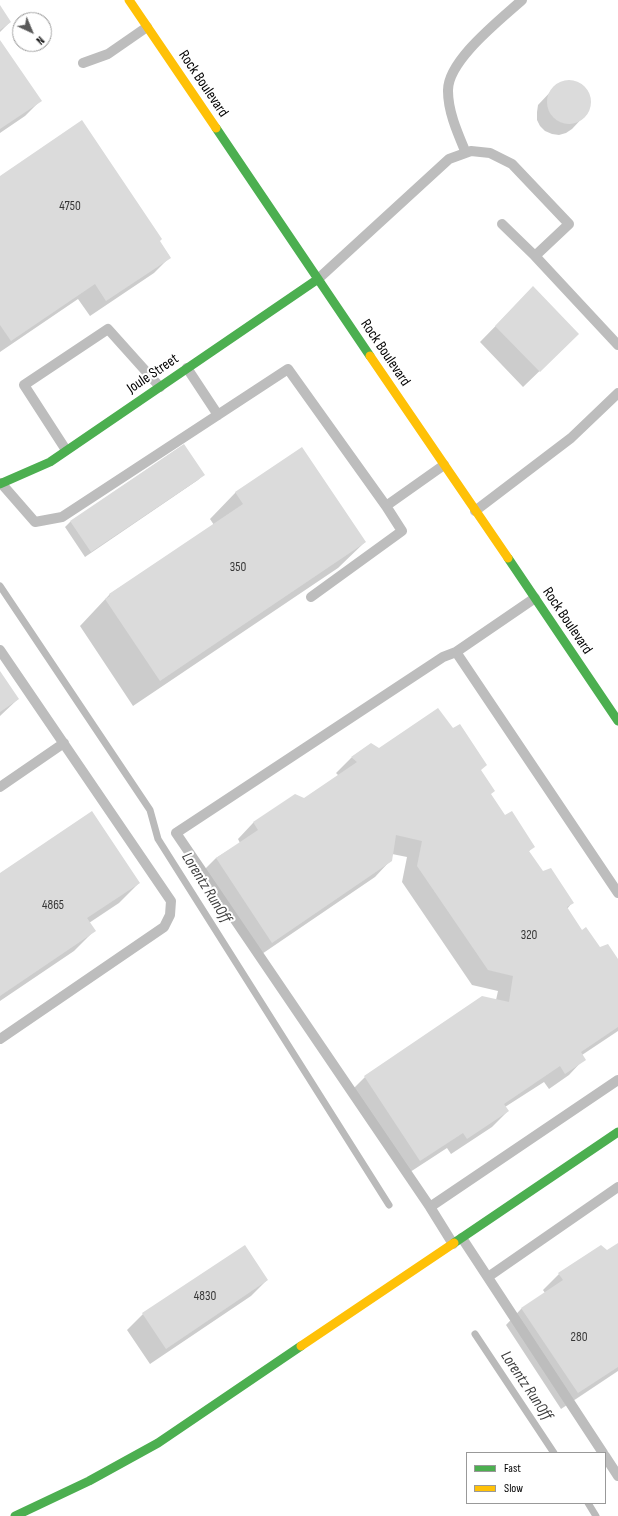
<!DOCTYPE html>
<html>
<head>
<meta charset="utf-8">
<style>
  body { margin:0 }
  #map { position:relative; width:618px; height:1516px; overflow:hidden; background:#fff; font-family:"Sofia Sans Condensed",sans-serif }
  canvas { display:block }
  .legend { position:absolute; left:466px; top:1452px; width:140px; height:52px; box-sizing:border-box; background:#fff; border:1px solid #999; margin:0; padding:5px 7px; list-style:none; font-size:12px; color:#000 }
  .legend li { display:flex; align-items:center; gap:8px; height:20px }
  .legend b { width:20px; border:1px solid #999 }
  .north { position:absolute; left:12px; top:12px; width:40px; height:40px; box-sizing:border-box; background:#fff; border:1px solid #999; border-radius:50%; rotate:136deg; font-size:11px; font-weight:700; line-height:16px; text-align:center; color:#000 }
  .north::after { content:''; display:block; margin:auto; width:14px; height:18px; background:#595959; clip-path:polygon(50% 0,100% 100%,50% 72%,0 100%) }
</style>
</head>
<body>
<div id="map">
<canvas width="618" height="1516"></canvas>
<ul class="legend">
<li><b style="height:5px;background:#4caf50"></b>Fast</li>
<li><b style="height:5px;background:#ffc107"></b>Slow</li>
</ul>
<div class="north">N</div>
</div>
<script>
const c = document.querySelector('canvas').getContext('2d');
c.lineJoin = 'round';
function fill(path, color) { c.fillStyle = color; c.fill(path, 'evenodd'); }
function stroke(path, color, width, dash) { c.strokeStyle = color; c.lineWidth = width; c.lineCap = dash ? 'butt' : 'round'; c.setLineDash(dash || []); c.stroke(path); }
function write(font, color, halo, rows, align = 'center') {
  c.font = font + ' "Sofia Sans Condensed",sans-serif'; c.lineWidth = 4; c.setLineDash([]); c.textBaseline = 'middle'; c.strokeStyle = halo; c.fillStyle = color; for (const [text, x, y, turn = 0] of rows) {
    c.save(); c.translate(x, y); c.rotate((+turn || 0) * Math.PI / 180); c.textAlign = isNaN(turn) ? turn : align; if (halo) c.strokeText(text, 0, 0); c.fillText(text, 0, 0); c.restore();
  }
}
fill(new Path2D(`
  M0,7L10,22L0,32Z
  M0,41L40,101L25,116L0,133Z
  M566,82H572L584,88L590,99L588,112L572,129L566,133L559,135L552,134L545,131L540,126L537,120V112L538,105L554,88Z
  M0,177L159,241L170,257L154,273L90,316L78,299L0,352Z
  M517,304L578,334L523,387L480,342Z
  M183,445L203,475L198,480L85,557L65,527L70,522Z
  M236,492L365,542L338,568L133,706L80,626L110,594L214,525L210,519Z
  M0,673L18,699L0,716Z
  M371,744L379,749L480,770L490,795L505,816L534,846L528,852L543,873L572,903L567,909L582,931L600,948L618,960V1031L582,1055L584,1059L569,1075L549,1089L544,1082L505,1107L508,1111L492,1127L451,1154L447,1148L404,1176L349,1093L365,1077L496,1000L498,991L472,985L402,882L407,857L392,854L391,860L375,877L256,958L200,874L216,858L240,843L238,839L253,823L295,795L304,799L339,776L336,773L351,758Z
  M0,874L139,883L119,903L89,923L94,931L74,951L0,1001Z
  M618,1244V1371L561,1409L506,1325L521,1309L545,1293L543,1290L559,1274L607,1251Z
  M267,1280L251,1296L150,1364L127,1330L143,1314Z`), '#0003');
stroke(new Path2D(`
  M0,586L150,810L158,839L389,1205
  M475,1334L554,1453
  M588,1503L596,1516`), '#bababa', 7);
fill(new Path2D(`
  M0,5L11,22L0,30Z
  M0,40L42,101L0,129Z
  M547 102a22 22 0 1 1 44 0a22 22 0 1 1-44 0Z
  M82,120L162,239L160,241L171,258L106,301L95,284L11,341L0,325V176Z
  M533,286L579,334L540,372L495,326Z
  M184,444L205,475L91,552L70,521Z
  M302,447L366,542L160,681L105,599L110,596L109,594L243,504L235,492Z
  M0,671L19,699L0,712Z
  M438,708L453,728L460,724L487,765L481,770L495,791L491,794L505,815L512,811L535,847L529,851L543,871L551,868L574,903L567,907L582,930L586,927L600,947L608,944L618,959V1027L581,1052L586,1060L565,1074L560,1066L504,1104L509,1111L467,1139L463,1133L420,1161L364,1076L482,996L509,1002L513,976L488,970L417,866L422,841L396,835L392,861L272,943L216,858L258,830L253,822L295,794L304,798L357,762L351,757L371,743L379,748Z
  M92,811L140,883L87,918L96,931L0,996V873Z
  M618,1243V1367L578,1393L521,1308L563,1280L558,1273L601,1245L607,1250Z
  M245,1245L268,1280L166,1349L142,1313Z`), '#dbdbdb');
stroke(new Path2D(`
  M83,63L108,54L147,27
  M466,153C458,134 448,112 448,91C447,61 500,20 522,0
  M502,224L535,256L618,345
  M318,279L449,159L471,151L490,153L512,164L569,224L535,256
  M187,368L218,415
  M66,450L24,385L108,329L160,387
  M1,483L35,522L62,517L288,369L386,506L444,465
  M475,511L571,438L618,393
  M311,597L402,531L386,506
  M535,598L456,652L618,893
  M0,650L171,901L170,915L164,927L0,1039
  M456,652L443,657L176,833L430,1207L618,1080
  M0,787L64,743
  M430,1207L453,1244
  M462,1238L603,1453
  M488,1277L618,1187
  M605,1456L618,1476`), '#bdbdbd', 10);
stroke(new Path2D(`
  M216,128L370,356
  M0,484L50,462L318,279
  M508,558L618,721
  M454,1243L618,1132
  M15,1516L89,1481L158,1443L301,1346`), '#4caf50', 9);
stroke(new Path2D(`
  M129,0L216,128
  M370,356L508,558
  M301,1346L454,1243`), '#ffc107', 9);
write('13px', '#373737', null, [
  ["4750",70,207],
  ["350",238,568],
  ["4865",53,906],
  ["320",529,936],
  ["4830",205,1297],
  ["280",579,1338]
]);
write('15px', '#000', '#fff', [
  ["Rock Boulevard",203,84,56],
  ["Rock Boulevard",385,353,56],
  ["Joule Street",153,374,-34],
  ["Rock Boulevard",567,621,56]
]);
write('italic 16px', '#3d3d3d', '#fff', [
  ["Lorentz RunOff",206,888,58],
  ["Lorentz RunOff",526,1386,56]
]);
</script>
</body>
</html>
